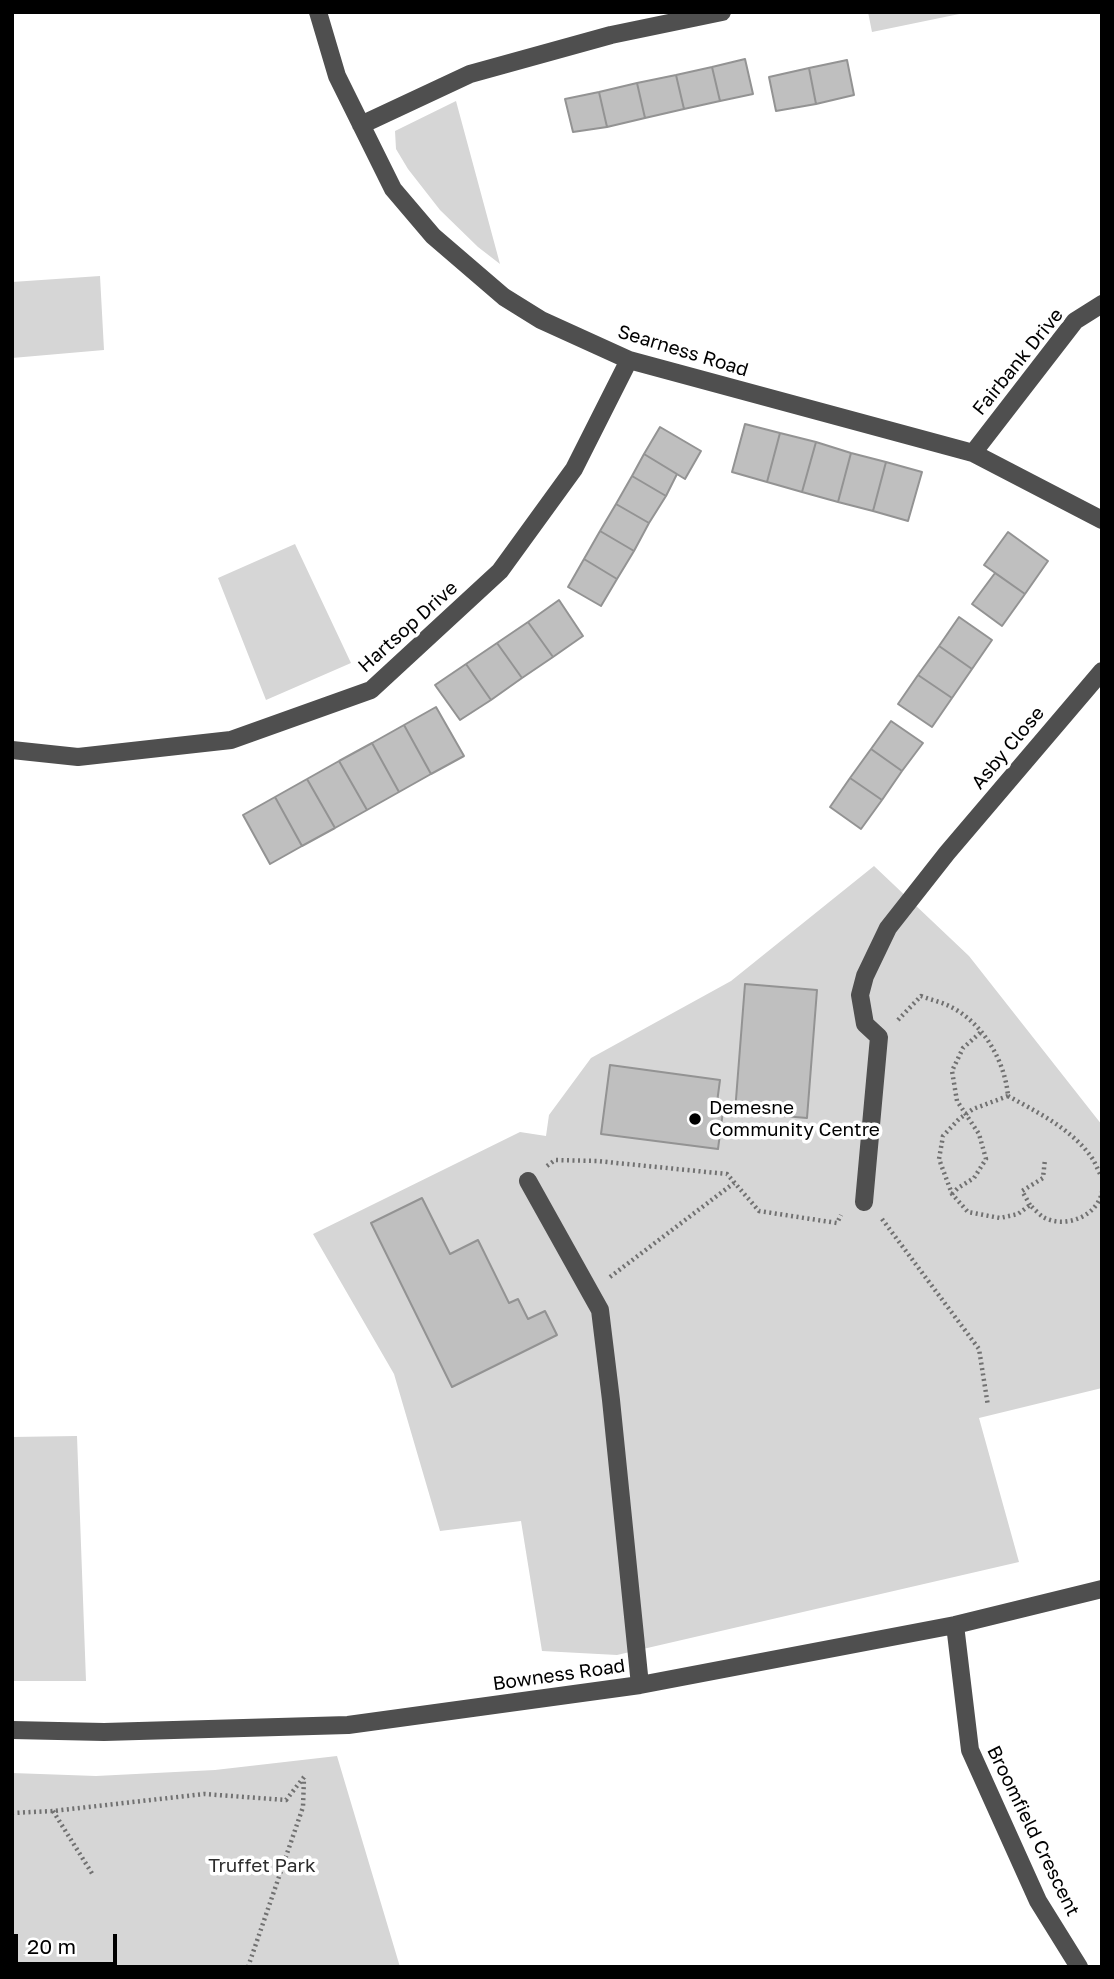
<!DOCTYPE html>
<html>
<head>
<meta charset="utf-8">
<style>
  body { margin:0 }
  #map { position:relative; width:1114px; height:1979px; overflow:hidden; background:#fff; font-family:"Golos Text",sans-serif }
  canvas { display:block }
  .frame { position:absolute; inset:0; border:14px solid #000; pointer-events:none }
  .scale { position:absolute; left:14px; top:1934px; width:103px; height:32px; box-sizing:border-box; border:4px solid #000; border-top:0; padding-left:9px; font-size:21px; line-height:24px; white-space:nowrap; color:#000; -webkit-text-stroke:5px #fff; paint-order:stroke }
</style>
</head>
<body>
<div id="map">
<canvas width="1114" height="1979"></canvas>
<div class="frame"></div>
<div class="scale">20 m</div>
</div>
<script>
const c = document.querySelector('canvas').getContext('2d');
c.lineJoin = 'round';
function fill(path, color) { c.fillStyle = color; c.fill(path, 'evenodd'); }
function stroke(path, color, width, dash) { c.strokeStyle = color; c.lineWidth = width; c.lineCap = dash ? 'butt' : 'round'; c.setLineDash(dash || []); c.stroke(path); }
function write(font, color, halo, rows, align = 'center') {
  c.font = font + ' "Golos Text",sans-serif'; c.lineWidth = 7; c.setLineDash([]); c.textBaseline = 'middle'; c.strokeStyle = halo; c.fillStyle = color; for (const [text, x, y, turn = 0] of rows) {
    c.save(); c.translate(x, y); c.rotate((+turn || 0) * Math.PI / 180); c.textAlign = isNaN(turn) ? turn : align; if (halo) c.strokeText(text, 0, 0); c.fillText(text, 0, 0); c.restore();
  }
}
fill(new Path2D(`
  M868,12H969L872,32Z
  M456,101L500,264L478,247L440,210L408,169L396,149L395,131Z
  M100,276L104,350L12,358V282Z
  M295,544L351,663L266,700L218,578Z
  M874,866L969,956L1102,1125V1388L979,1418L1019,1562L617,1655L542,1651L521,1521L440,1531L394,1374L313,1234L520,1132L546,1136L549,1115L591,1058L731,981Z
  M77,1436L86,1681H12V1437Z
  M337,1756L400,1967H12V1773L96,1776L215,1770Z`), '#d6d6d6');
const building = new Path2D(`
  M745,59L753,94L720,101L712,67Z
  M847,60L854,95L816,104L809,68Z
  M712,67L720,101L684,109L676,75Z
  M809,68L816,104L776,111L769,77Z
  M676,75L684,109L645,118L637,83Z
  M637,83L645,118L607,127L599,92Z
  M599,92L607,127L573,132L565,99Z
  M745,424L780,433L767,482L732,472Z
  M660,427L701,451L685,479L644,454Z
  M780,433L816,442L802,492L767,482Z
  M816,442L851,453L838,502L802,492Z
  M851,453L886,462L873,511L838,502Z
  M644,454L677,474L666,496L632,476Z
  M886,462L922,472L908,521L873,511Z
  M632,476L666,496L649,523L616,504Z
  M616,504L649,523L634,551L600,531Z
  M600,531L634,551L617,579L584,559Z
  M1008,532L1048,561L1025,594L984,565Z
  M584,559L617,579L601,606L568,587Z
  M995,573L1025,594L1002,626L972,604Z
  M559,600L583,636L553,657L528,622Z
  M959,617L992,640L972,669L939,646Z
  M528,622L553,657L522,678L497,643Z
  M497,643L522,678L491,700L466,664Z
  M939,646L972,669L952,698L918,675Z
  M466,664L491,700L460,720L435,685Z
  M918,675L952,698L932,727L898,704Z
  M436,707L464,756L431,774L404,725Z
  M891,721L923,743L902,771L871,749Z
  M404,725L431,774L399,792L372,743Z
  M372,743L399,792L367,810L339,761Z
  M871,749L902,771L882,800L850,778Z
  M339,761L367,810L335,828L307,779Z
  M850,778L882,800L861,829L830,807Z
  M307,779L335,828L302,846L275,797Z
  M275,797L302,846L270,864L243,815Z
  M745,984L817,990L807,1118L735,1112Z
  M610,1065L720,1080L716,1110L723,1111L718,1149L601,1134Z
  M422,1198L450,1254L478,1240L509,1303L518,1299L528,1319L545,1311L557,1335L452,1387L371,1223Z`);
fill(building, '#bfbfbf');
stroke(building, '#939393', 2);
stroke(new Path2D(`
  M898,1020L921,996C931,1000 942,1002 951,1007C983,1023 1005,1061 1008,1096
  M1008,1096L973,1109L959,1119L943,1136L939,1159L952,1194L968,1212L1000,1218L1018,1214L1030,1205C1034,1209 1039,1214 1043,1217C1064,1229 1097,1217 1102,1192
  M1008,1096C1037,1112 1072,1129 1092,1158C1096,1164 1098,1171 1102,1177
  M547,1166L555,1160L597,1161L727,1174L759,1211L837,1223L841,1215
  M952,1194L958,1188L974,1178L986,1159L979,1134L957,1101L952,1071L963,1048L981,1032
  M1030,1205L1022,1191L1043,1178L1045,1159
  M882,1219L979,1349L988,1406
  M610,1277L734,1183
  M53,1811L93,1875
  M12,1813L53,1811L204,1794L286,1800L304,1777
  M248,1967L303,1807L304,1778`), '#717171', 4.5, [2, 3.5]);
stroke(new Path2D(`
  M318,12L337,76L393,189L433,236L504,297L541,320L629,360L973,453L1102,520
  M361,125L470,74L611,35L722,12
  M973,453L1075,321L1102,304
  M12,750L78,757L231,740L371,690L500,571L574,469L629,360
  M528,1181L600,1310L611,1400L640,1685
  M864,1202L879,1037L865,1024L860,995L865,976L888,928L947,853L1102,671
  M955,1625L970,1750L1038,1901L1079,1967
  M12,1730L104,1732L348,1725L640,1685L955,1625L1102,1589`), '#4f4f4f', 18);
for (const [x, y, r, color] of [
  [695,1119,7,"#000"]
]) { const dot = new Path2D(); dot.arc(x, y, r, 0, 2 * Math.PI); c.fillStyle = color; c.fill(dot); stroke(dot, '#fff', 2.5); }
write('19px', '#000', '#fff', [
  ["Searness Road",683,351,17],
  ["Fairbank Drive",1018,362,-51],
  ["Hartsop Drive",408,627,-42],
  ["Asby Close",1008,748,-50],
  ["Bowness Road",559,1675,-8],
  ["Broomfield Crescent",1033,1831,64]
]);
write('19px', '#000', '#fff', [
  ["Demesne",709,1108],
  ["Community Centre",709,1130]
], 'left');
write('19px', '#2d2d2d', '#fff', [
  ["Truffet Park",262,1866]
]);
</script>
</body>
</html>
